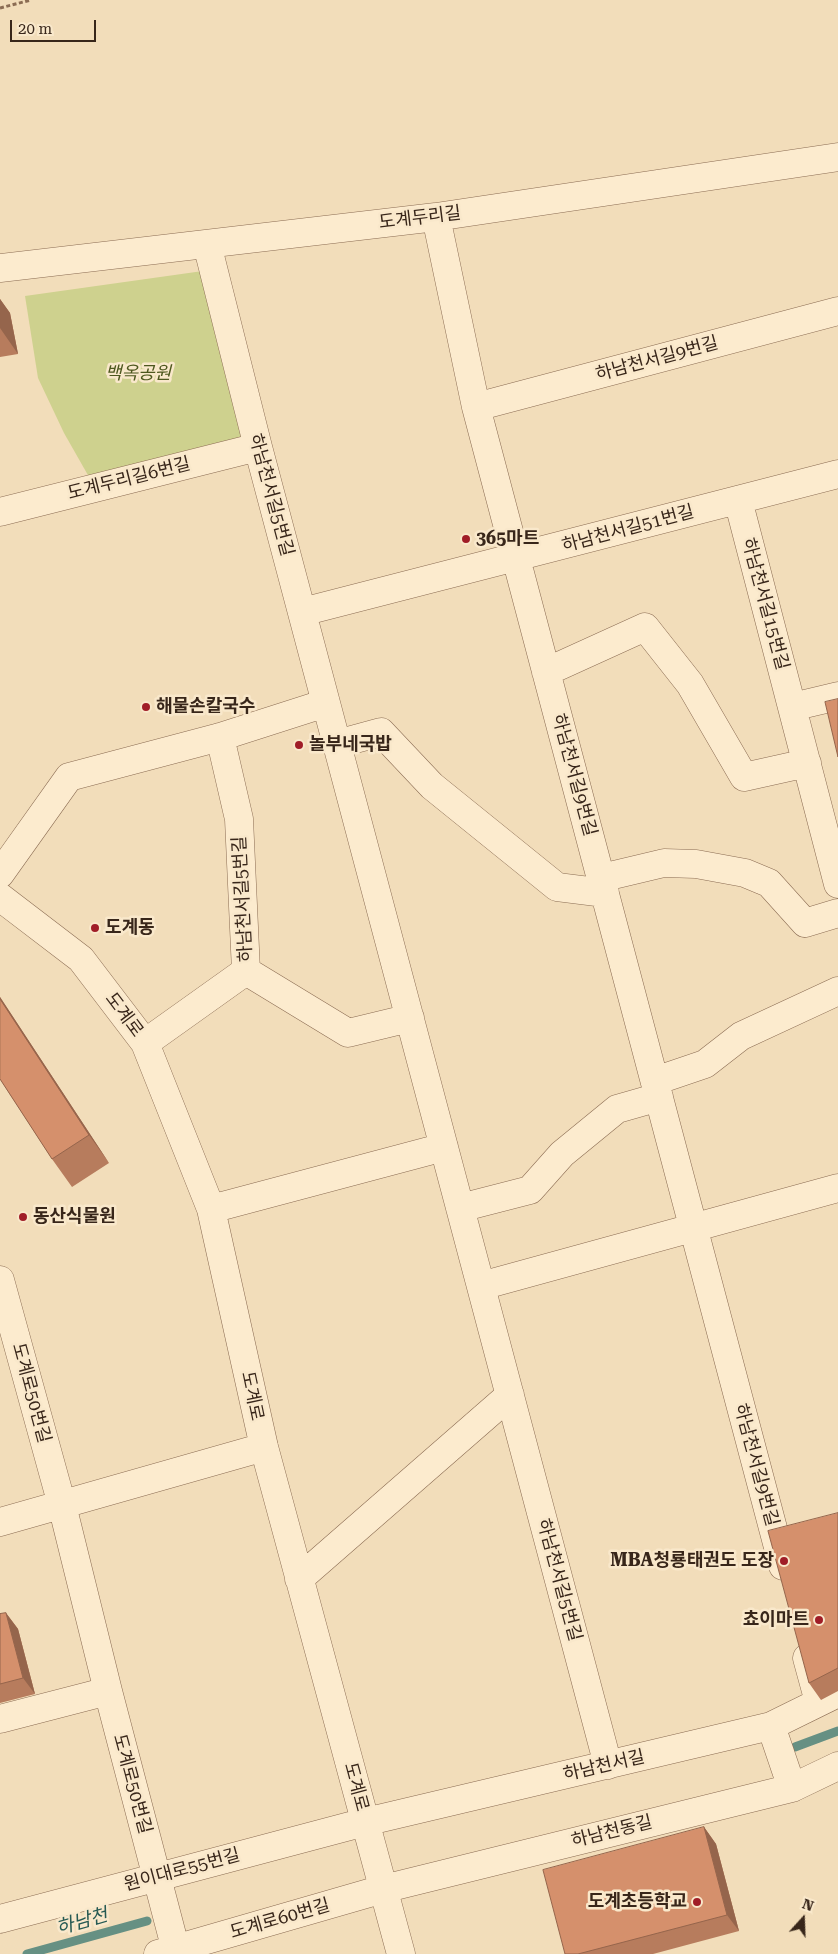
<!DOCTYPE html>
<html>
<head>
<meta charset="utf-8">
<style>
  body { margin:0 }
  #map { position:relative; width:838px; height:1954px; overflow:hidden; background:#f2ddba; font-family:"Roboto Serif",serif }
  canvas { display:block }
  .north { position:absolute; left:778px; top:1894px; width:50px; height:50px; -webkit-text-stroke:4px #f9e8cb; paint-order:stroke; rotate:20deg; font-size:14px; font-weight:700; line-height:20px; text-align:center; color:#38261a }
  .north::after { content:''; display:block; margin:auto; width:18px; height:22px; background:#38261a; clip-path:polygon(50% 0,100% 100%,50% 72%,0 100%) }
  .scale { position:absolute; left:10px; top:20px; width:86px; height:22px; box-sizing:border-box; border:2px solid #38261a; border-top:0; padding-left:6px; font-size:15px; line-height:18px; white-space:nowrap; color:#38261a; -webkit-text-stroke:4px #f9e8cb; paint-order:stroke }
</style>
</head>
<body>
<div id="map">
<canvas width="838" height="1954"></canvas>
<div class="north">N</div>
<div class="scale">20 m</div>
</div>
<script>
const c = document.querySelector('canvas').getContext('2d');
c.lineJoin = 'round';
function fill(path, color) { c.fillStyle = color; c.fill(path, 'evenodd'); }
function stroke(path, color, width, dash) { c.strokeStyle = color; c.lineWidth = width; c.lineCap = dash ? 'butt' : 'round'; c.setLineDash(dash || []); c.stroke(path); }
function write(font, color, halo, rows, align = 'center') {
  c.font = font + ' "Roboto Serif","Noto Sans KR",serif'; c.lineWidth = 5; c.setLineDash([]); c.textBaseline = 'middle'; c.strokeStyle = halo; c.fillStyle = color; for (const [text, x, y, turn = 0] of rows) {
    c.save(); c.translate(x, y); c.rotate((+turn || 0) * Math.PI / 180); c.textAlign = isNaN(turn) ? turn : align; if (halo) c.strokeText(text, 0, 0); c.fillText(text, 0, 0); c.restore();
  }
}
fill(new Path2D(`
  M210,270L246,443L93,484L64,433L38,378L25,296Z`), '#ced18e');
stroke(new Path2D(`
  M795,1747L838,1731
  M27,1954L147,1921`), '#669083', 9);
const minor = new Path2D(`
  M436,217L476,407L783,1566
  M207,244L258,447L608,1765
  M0,268L436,217L838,157
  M476,407L838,311
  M738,500L838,884
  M0,512L258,447
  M302,612L838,474
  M546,672L645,627L690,684L744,777L807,763
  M792,707L838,696
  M220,737L239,819L246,971L348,1033L410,1018
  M337,744L381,732L432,786L557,887L605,893
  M0,874L69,777L220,737L326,703
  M601,878L664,863L696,864L745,873L769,883L805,923L838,913
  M0,897L81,959L145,1043L211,1209L264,1447L401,1954
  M145,1043L246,971
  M655,1081L705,1064L741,1036L838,991
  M460,1208L530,1190L562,1154L617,1109L659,1097
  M211,1209L444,1147
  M0,1280L62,1505L108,1691L177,1954
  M481,1286L838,1188
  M0,1522L264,1447
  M299,1579L510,1395
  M807,1658L819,1702
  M0,1719L108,1691
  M771,1726L792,1788
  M0,1919L365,1822L771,1726L838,1693
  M158,1954L383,1889L792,1788L838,1766`);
stroke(minor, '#8b6c53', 29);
stroke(new Path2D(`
  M0,8L31,0`), '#8b6c53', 3, [4, 2.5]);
stroke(minor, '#fcebce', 28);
fill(new Path2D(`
  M0,299L10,313L18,354L0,357Z
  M0,997L109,1163L72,1187L52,1159L0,1079Z
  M838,1513V1691L821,1700L809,1683Z
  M6,1613L18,1629L35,1694L0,1703V1614Z
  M704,1827L716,1844L739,1931L653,1954H565Z`), '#b77c5d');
fill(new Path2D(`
  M0,299L10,313L18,354L0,328Z
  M0,997L109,1163L89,1135L0,999Z
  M6,1613L18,1629L35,1694L23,1678Z
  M704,1827L716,1844L739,1931L727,1915Z`), '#95654c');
const building = new Path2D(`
  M838,699V757L825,702Z
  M0,999L89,1135L52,1159L0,1079Z
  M838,1513V1668L809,1683L768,1531Z
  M6,1613L23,1678L0,1684V1614Z
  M704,1827L727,1915L578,1954H565L543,1870Z`);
fill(building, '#d5906c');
stroke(building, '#95654c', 1);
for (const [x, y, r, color] of [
  [466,539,5,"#a01d27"],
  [146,707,5,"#a01d27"],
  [299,745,5,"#a01d27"],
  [95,928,5,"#a01d27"],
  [23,1217,5,"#a01d27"],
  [784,1561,5,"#a01d27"],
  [819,1620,5,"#a01d27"],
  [697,1902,5,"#a01d27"]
]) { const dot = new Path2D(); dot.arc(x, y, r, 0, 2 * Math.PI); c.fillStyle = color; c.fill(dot); stroke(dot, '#f9e8cb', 2); }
write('18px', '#38261a', '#f9e8cb', [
  ["도계두리길",420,218,-7],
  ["하남천서길9번길",657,359,-15],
  ["도계두리길6번길",129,479,-14],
  ["하남천서길5번길",271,495,75],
  ["하남천서길51번길",628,529,-15],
  ["하남천서길15번길",765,604,75],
  ["하남천서길9번길",574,775,75],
  ["하남천서길5번길",243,899,-93],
  ["도계로",124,1015,53],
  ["도계로50번길",31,1393,75],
  ["도계로",252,1396,78],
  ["하남천서길9번길",756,1465,75],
  ["하남천서길5번길",559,1580,75],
  ["하남천서길",604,1766,-13],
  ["도계로50번길",132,1784,75],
  ["도계로",356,1787,75],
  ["하남천동길",612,1832,-14],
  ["원이대로55번길",182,1870,-15],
  ["도계로60번길",280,1919,-16]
]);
write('italic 18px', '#4d571e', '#f9e8cb', [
  ["백옥공원",138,374]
]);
write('bold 18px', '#38261a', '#f9e8cb', [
  ["365마트",476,539],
  ["해물손칼국수",156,707],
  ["놀부네국밥",309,745],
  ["도계동",105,928],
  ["동산식물원",33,1217],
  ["MBA청룡태권도 도장",774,1561,"right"],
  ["쵸이마트",809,1620,"right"],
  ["도계초등학교",687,1902,"right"]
], 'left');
write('italic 19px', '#275a53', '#f9e8cb', [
  ["하남천",82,1922,-16]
]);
</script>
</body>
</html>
